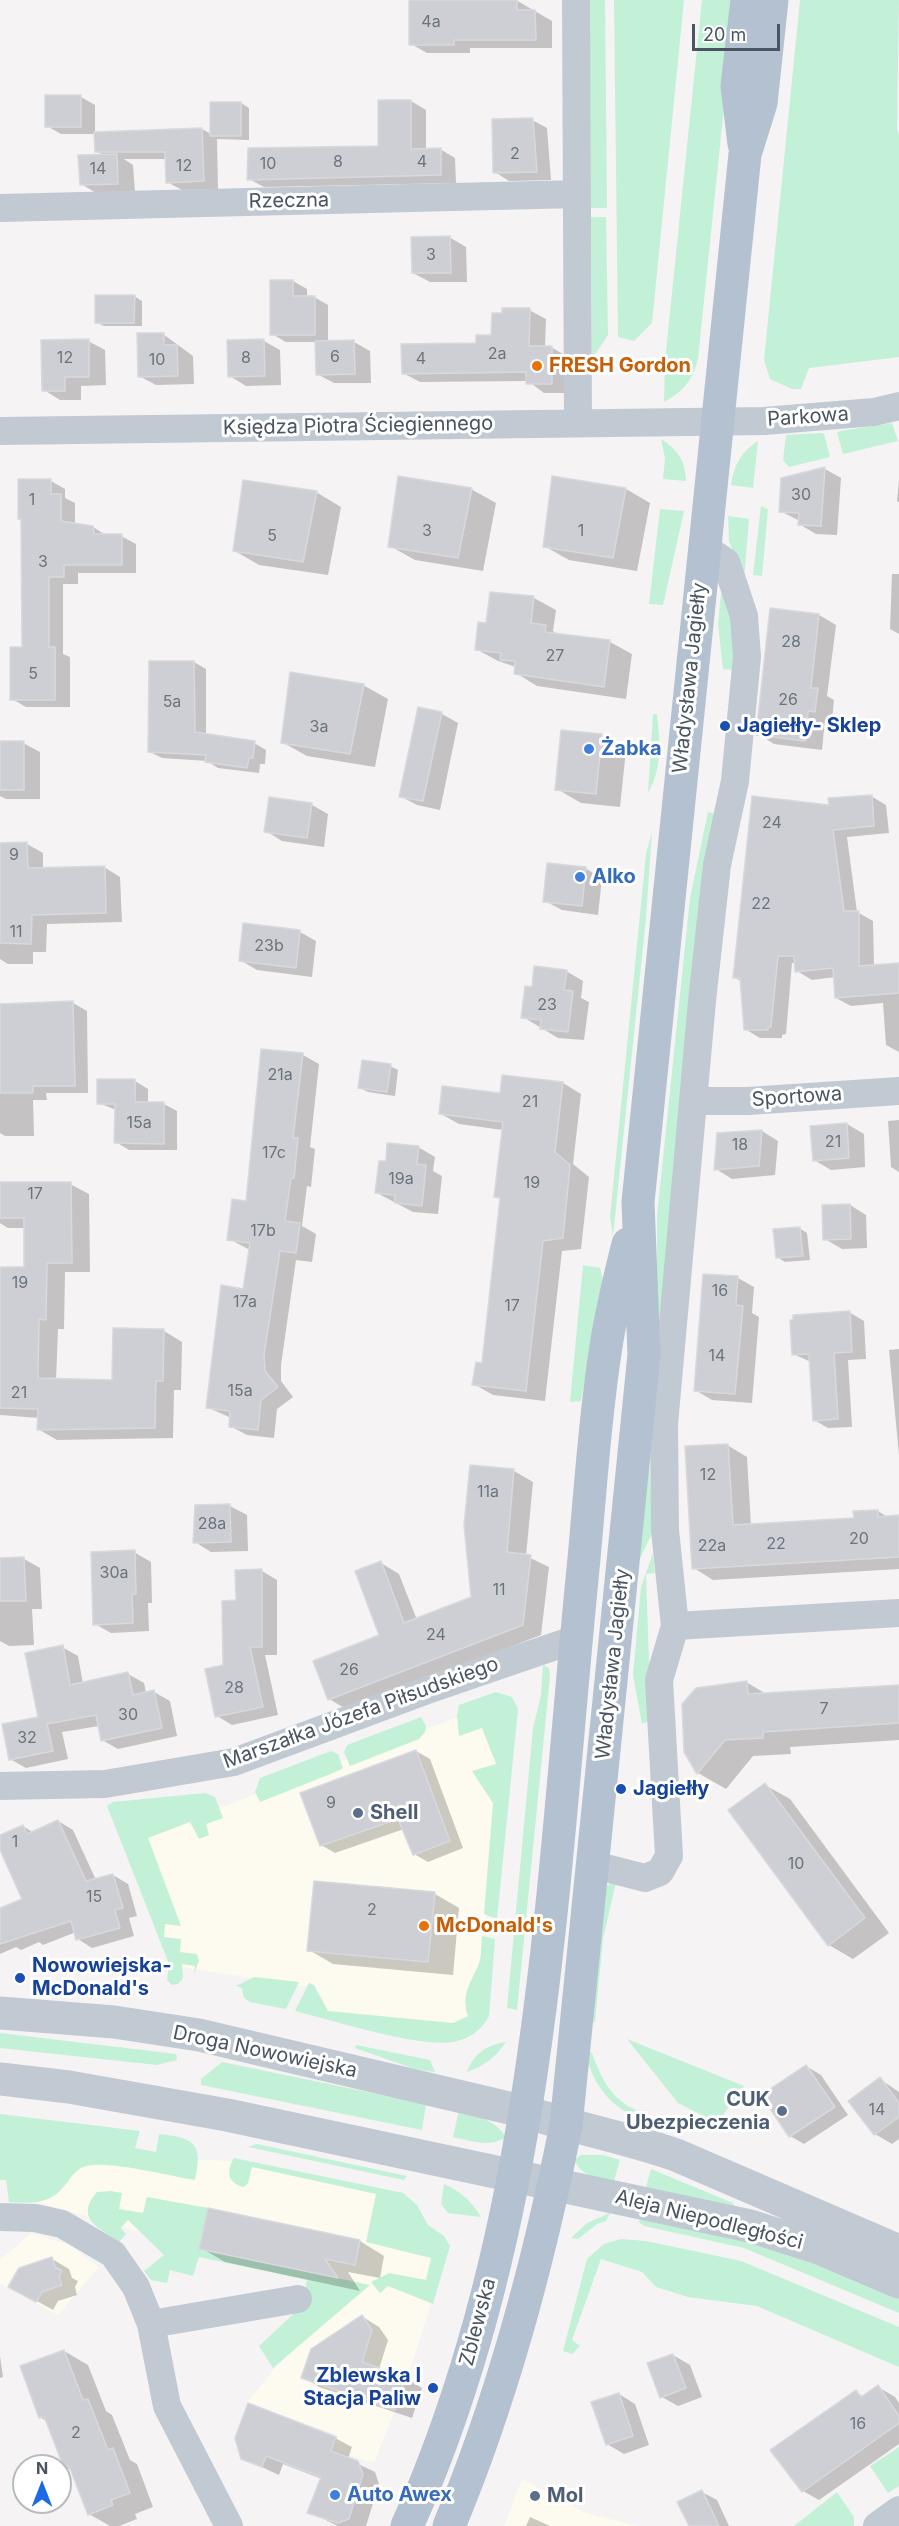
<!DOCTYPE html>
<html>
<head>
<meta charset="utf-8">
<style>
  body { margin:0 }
  #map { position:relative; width:899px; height:2526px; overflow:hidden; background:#f5f3f3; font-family:Inter,sans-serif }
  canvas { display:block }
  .north { position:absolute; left:12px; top:2454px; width:60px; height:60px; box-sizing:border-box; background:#fff; border:2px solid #b7bbc0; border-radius:50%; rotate:0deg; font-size:16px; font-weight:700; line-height:24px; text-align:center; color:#4a5561 }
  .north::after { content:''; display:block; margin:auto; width:21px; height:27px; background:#1b6ae7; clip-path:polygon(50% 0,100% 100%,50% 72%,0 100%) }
  .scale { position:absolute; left:692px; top:24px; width:88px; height:27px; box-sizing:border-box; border:3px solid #4a5561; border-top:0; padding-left:8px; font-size:18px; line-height:21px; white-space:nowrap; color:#4a5561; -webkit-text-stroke:4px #fff; paint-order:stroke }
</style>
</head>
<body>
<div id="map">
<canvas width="899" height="2526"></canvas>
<div class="north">N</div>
<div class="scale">20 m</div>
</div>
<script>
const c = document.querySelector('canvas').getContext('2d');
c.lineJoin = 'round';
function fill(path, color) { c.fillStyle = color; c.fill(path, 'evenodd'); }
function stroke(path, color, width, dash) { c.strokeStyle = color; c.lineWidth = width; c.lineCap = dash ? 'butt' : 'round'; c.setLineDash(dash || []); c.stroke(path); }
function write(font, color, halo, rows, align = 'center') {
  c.font = font + ' Inter,sans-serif'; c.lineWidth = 6; c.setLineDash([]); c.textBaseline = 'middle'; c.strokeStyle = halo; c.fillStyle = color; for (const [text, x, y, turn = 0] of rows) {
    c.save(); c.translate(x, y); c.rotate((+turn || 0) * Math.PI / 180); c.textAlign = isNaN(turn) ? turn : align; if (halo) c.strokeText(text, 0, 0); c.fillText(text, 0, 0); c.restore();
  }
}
fill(new Path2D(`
  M502,1700L508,1706L475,2018L410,2037L297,2010L308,1987L169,1965L123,1845Z
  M78,2156L237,2161L378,2192L433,2256L431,2304L408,2377L374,2463L333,2450L338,2435L247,2403L273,2370L334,2312L307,2280L158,2248L147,2234L34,2201Z
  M31,2233L69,2245L99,2267L58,2315L0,2284V2260Z
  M522,2479L586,2513L638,2526H504Z`), '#fdfaef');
fill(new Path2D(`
  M589,0H605L607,208H591Z
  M614,0H684L652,323L634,341L618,337Z
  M702,0H735L698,359C692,381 684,391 664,402L665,361Z
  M800,0H899L897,129L899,135V357L809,368L801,389H792L770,379L764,360Z
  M591,217H606L608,335L592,359Z
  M892,423L898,441L843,454L837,433L840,431Z
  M821,433L824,434L830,457L789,467L783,460L786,435Z
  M661,439C677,449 686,461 686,481L663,479L665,458Z
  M758,441L753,488L731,485C734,465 741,452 758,441Z
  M761,506L768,509L762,576L753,575Z
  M660,509L684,511L663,605L649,604Z
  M728,516L749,519L744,579L729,541Z
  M725,593L731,610L735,670L723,669L718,624L721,594Z
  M653,714H657C660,743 663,766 648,793Z
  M708,812L716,814L657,1357V1216L690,898Z
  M652,832L646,918L613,1236L610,1217L646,854Z
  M583,1265L600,1268L603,1280L581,1401L570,1402Z
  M649,1459L653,1531L636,1567Z
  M653,1553L655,1573L646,1574L651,1720L642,1724L633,1675L641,1587Z
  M543,1665L549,1668L550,1676L517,2010L507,2008L533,1728L541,1695Z
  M496,1692L512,1697L518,1709L497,1919L484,1914L493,1803L472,1771L496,1764L482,1728L459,1736L457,1716L459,1705Z
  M421,1717L426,1726L425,1732L419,1739L350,1766L344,1752L347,1745Z
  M331,1751L338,1754L343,1768L338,1771L260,1802L255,1792L260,1778Z
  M205,1793L215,1797L223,1818L206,1824L209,1835L199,1839L190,1822L148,1838L181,1926L165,1924L164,1937L181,1939L180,1952L197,1954L199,1961L194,1974L195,1966L182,1964L183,1978L178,1984L172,1985L167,1980L169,1964L107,1806L113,1802Z
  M614,1882H616L603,1939L595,2022L587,2021L599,1919L607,1885Z
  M482,1936L495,1939L489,2016C482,2030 469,2039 453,2042C419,2048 332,2020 295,2011L309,1983L314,1985L328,2011L453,2023L468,2016C461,1995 470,1984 478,1966C482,1957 481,1945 482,1936Z
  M254,1977L299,1982L286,2009L250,2002L244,1998L242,1988L236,1986Z
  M0,2033L176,2054L177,2060L157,2065L0,2048Z
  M627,2039L744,2086L717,2123L678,2103Z
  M506,2042C496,2057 484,2066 467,2072C474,2053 487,2045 506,2042Z
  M356,2045L430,2060L435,2072L415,2069L355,2048Z
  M586,2050L592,2053C601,2078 611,2099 636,2110L637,2118C609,2105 590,2082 586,2050Z
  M222,2062L426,2104L422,2130L201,2085V2079Z
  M459,2110C478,2116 495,2120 506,2137C490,2148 471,2141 453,2137Z
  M0,2114L140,2131L135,2148L156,2152L159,2134C195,2138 203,2143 195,2180C171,2176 107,2160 86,2166C76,2169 72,2176 66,2184C50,2205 33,2203 9,2202L6,2180H0Z
  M257,2144L407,2176L404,2180L248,2147Z
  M581,2155H603L620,2160L613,2184C598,2180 581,2175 574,2160Z
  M234,2158L403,2193L417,2205L428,2225L444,2236L450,2246L433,2304L388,2286L380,2293L371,2282L389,2273L426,2280L431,2258L366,2242L376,2194L252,2167L248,2183L244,2187C227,2183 226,2171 234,2158Z
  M651,2169L733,2203L735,2207L645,2191Z
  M444,2184C461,2192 471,2200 481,2217L448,2213L441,2204Z
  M111,2191L122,2193L119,2209L143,2213L147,2197L208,2208L199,2249L370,2285L273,2368L259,2346L302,2306L307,2280L199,2257L193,2276L170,2270L167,2283L151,2280L144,2271L164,2255L128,2220L121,2228L126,2234L119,2242C99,2227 74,2219 97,2192Z
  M610,2213L606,2221L597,2224L578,2239L571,2238L587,2223Z
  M641,2214L743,2235L899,2291V2313L744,2248L644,2226L639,2222Z
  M621,2239L646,2241L741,2261L899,2327V2367L757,2306L688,2297L656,2287L642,2272L601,2259L572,2340L580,2346L572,2354L563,2351L587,2259L604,2244Z
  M899,2447V2486L888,2493L870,2466Z
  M837,2492L854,2517V2526H794Z`), '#c3f1d7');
fill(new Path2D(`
  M411,0H516L552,21V48H470V53H427L411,44Z
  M81,97L95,105V133L202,129L211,134L241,103L249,108V140L217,139L218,189L182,190L167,182L166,159H124L133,165L135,192L98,194L81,184L105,156L96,151V134H61L47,126Z
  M411,101L426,110V150L440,149L455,158L456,183L264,187L249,179L379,147Z
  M532,120L547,128L551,180L509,181L495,172Z
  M449,237L466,247L467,282H430L413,273Z
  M293,281L307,289V297H314L328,305V342H354L370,351L371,383H334L317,374V342H286L272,334Z
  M134,296L142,301V326H104L96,322Z
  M529,310L546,319L545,347H551L568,357V393H544L528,381L420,382L403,373L493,337Z
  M163,334L193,356L194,384L156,385L139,376Z
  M88,341L105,350L106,385L81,386V400H60L44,390Z
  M264,341L280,350L281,385L246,386L230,376Z
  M825,469L841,478L837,535L816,534L799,524L800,521L780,511L782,479Z
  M899,480V502L897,501Z
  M51,481L65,489V498L75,503V525L93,527L107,536H121L136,544V573H78V584H63V654L70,657V707H26L12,699L23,649Z
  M471,489L496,503L483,571L415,560L390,546Z
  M626,489L650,503L637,571L569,560L544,546Z
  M316,492L341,507L328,575L259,565L235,551Z
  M892,574H899V634L890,629Z
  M491,594L534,598L556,610L553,631L561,636L610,642L632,654L626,699L537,686L516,673V667L498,661L476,649L487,625Z
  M771,610L819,615L836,625L827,696L834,700L832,720L825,719L822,750L774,744L758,734Z
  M151,662H194L206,669V735L254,743L266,750L265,764H260L259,773L218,768L207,761L162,758L150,752Z
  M363,685L388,699L375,767L307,756L282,742Z
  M442,714L458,723L440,810L417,805L400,796Z
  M601,736L626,750L620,807L581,803L557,789Z
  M0,743H23L40,752V799H6L0,796Z
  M871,796L886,805L889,833L847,837L857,912L873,921L874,966L899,964V1052L886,1045L883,1003L851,1006L836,998L835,977L812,980L797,971L796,963H792L786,1034L782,1035V1038H760L745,1029L742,982L734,977L831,806Z
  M312,805L328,814L324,847L282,841L266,831Z
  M0,844H27L43,853V869L104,867L120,877L122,922L47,924L46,952H33V964H8L0,959Z
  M585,868L602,878L598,915L562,910L545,901Z
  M300,932L316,941L312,977L257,970L240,960Z
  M566,971L583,981L581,998L589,1002L584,1040L558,1038L523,1017L533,989Z
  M73,1003L87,1011L88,1093H46L47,1100H33L34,1136H5L0,1133V1005Z
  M303,1055L319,1064L310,1147L315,1149L311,1187L307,1186L302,1226L316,1234L312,1262L296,1260L281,1365V1381L293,1397L277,1409L274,1438L247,1435L230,1426L231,1418L207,1407L244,1290L250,1250L229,1239L247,1202Z
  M390,1066L398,1070L395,1096L368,1092L360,1088Z
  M135,1081L148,1089V1104H164L177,1111V1150H129L116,1142V1110L99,1103Z
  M563,1083L581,1094L573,1164L589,1177L581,1249L562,1251L545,1401L493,1395L474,1384L483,1365L501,1199L496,1196L503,1130L459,1124L441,1114L501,1094Z
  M899,1120V1172L891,1167L888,1121Z
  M847,1124L864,1134L865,1167L831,1170L814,1160L811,1127Z
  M762,1131L778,1141L775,1175L732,1179L716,1169Z
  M418,1147L435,1157L433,1171L442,1176L438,1214L413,1212L377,1193L387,1163Z
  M0,1183L70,1184L89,1194L90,1272H65L64,1329H58L56,1380L114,1381L164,1331L182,1342L181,1390H174L173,1438L57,1440L38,1429L39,1418L0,1415V1268L26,1269V1228H8L0,1223Z
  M850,1205L866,1215L867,1248L842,1249L825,1239Z
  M799,1228L807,1233L810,1260L785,1262L777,1257Z
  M705,1276L738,1278L754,1287L752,1313L759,1317L752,1403L712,1400L695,1390Z
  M849,1312L864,1321L866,1359L848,1360L852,1427L828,1428L814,1420L811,1362L793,1354Z
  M899,1349V1455L889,1350Z
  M727,1445L747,1457L751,1526L855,1520L878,1511L889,1518L899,1517V1569L713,1580L694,1568Z
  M471,1467L514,1471L533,1482L526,1556L549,1567L541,1635L348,1710L329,1699L381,1636V1563L399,1574L417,1620L473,1598Z
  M230,1506L247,1515L248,1551L211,1552L195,1542Z
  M134,1552L151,1562L152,1603H148L149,1631L111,1633L95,1624Z
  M0,1559H24L40,1568L42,1609H32L34,1645L9,1646L0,1641Z
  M262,1571L277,1580V1655H265L278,1715L232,1725L217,1716L225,1666L238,1602Z
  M62,1647L78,1656L83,1684L128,1674L144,1683L146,1693L154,1692L170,1701L177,1736L118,1749L102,1740L99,1726L62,1732L68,1759L26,1768L10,1759L39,1718Z
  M746,1682L768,1695L899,1686V1740L790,1747L791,1754L753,1756L726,1789L698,1773L686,1752Z
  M416,1751L430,1759L463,1848L428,1862L414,1854L404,1829L335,1853L321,1845Z
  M765,1785L790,1799L889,1933L853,1959L829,1945Z
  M58,1821L73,1830L96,1880L113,1875L128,1884L137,1916L129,1918L134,1936L92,1948L78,1939L76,1932L43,1945L39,1942L21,1950L16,1947L0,1954V1910L25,1900L0,1846V1836L23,1826L34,1833Z
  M435,1894L459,1908L453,1975L333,1964L309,1950Z
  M806,2066L821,2075L848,2115L804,2144L790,2136Z
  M880,2079L899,2092V2139L892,2144L875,2134L850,2101Z
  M209,2210L360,2241L384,2256L380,2278L348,2272L360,2291L225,2262L201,2248Z
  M52,2259L69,2269L72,2278L78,2281L75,2287L77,2295L58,2301L53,2310L10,2286Z
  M363,2317L379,2327L388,2340L379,2369L406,2378L422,2388L412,2418L319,2387L303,2377Z
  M64,2351L88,2365L106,2411L112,2415L130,2460L137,2464L153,2507L135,2514L137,2519L119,2526H110L89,2514L73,2471L65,2467L48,2422L40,2417Z
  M673,2355L690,2365L702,2397L678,2406L662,2397Z
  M0,2356L3,2377L0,2378Z
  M878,2387L895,2397L899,2403V2444L819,2500L803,2491L856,2392L864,2397Z
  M619,2394L635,2404L649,2445L624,2454L607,2444Z
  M335,2438L352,2447L348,2459L375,2472L379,2484L366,2526H338L309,2512L322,2479L283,2464L279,2475L242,2458Z
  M702,2492L717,2500L729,2526H691Z
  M530,2517L550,2526H526Z`), '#0003');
const building = new Path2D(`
  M409,0H517V10H535L536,40H454V45H409Z
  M45,95H81V127H45Z
  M378,100H411V149L441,148V175L247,180L248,148L378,146Z
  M210,102H241V136H210Z
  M533,118L537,172L493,173L492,119Z
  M202,128L204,181L166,183L165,152H95L94,132Z
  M117,154L118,184L80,185L78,155Z
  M450,236L451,273H412L411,237Z
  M270,280H293V296H315V335H270Z
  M95,295H135L134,323H95Z
  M502,308H530L529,346H552V384H526V372L402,374L401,344L476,343V335H491L492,313H502Z
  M137,333H164V345H177L178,376L138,377Z
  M89,339V377H65V391H42L41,340Z
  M264,339L265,376L228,377L227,340Z
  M354,340L355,374L316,375L315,341Z
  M825,467L821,526L798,525L799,513L779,512L781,478Z
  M398,476L472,488L458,558L388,547Z
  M552,476L626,488L613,558L543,547Z
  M18,479H51V494H61V521L93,526L94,534H122V565H64V577H49V647H55V700H10V647H22L21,519H18Z
  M243,480L317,491L303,562L233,551Z
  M490,592L534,596L531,623L546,625L545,632L610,640L604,687L514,674L515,661L500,660L501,653L475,650L478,622L486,623Z
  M770,608L819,614L811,688H818L815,712L808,711L805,741L756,735Z
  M149,661H194L195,732L255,741L253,758H249L247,768L205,762L206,755L148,752Z
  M290,672L364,684L350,754L281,743Z
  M418,707L442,712L423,801L399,797Z
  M561,730L602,734L596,794L555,790Z
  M0,741H24V790H0Z
  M872,795L874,826L833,830L844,911H859V966L899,963V993L835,998L833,968L795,972L794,956H778L771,1027H768V1030H744L740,978H733L752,796L829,805L828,798Z
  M269,797L312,803L307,838L264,832Z
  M27,842L28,868L105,866L106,913L32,915L31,944L0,943V843Z
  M547,863L586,867L582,906L543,902Z
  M243,923L300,930L296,968L239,961Z
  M534,966L567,970L564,990L573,991L568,1032L540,1029L541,1020L521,1018L525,986L532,987Z
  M73,1001L75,1086H33V1093H0V1004Z
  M261,1049L303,1053L293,1138H298L294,1178H291L285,1221L300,1223L296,1253L280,1251L264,1355L265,1371L278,1387L261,1400L258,1430L229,1427L230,1411L206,1408L221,1285L243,1289L250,1243L227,1240L232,1199L246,1201Z
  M362,1060L391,1064L387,1092L358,1088Z
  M502,1075L563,1082L555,1152L570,1165L563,1238L543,1241L526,1391L472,1385L476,1362L482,1363L500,1198L494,1197L503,1122L439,1114L442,1086L500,1093Z
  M97,1079H135V1102H164V1144L114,1143L115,1104H97Z
  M847,1123L849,1158L813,1161L810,1126Z
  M762,1130L759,1166L714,1170L717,1133Z
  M387,1143L419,1146L417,1164L426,1165L422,1206L395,1203V1195L375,1193L379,1161H386Z
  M0,1182H71L72,1263H47L46,1320L39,1319L38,1378L112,1380L113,1328L164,1329L163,1381H156L155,1428L37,1430L38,1409L0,1408V1267H24V1218H0Z
  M850,1204L851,1239L823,1240L822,1205Z
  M800,1227L803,1256L776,1258L773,1229Z
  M703,1274L738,1276L736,1305L743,1306L735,1394L694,1391Z
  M850,1311L852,1352L834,1353L838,1419L813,1421L809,1354L792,1355L790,1320H793V1315Z
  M728,1444L733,1525L854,1518L853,1511L878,1510V1517L899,1515V1557L692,1569L685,1446Z
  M470,1465L514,1469L507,1552L531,1555L523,1625L328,1700L313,1661L379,1635L355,1571L381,1561L404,1623L471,1597L464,1525Z
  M230,1504L231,1542L193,1543L195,1505Z
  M135,1550L136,1594H132L133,1623L93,1625L91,1552Z
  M24,1557L26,1601H0V1558Z
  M262,1569V1647H250L263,1707L215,1717L205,1669L223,1665L222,1601L236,1600L235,1570Z
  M63,1645L70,1685L128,1672L133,1695L154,1690L162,1728L101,1741L96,1715L47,1724L53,1751L9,1760L2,1724L38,1717L25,1653Z
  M747,1681L748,1694L899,1685V1723L763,1732V1738L725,1740L697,1774L684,1752L682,1704L696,1688Z
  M416,1750L450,1841L413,1855L398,1819L320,1846L300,1793Z
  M765,1783L865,1918L828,1946L728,1810Z
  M58,1820L86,1881L113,1874L123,1908L115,1910L120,1928L76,1940L71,1921L0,1944V1908L22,1899L0,1850V1835L23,1825L27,1834Z
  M314,1881L435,1892L428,1962L307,1951Z
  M806,2065L835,2107L789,2137L761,2095Z
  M880,2077L899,2103V2117L874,2135L848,2101Z
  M208,2208L360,2240L355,2265L325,2259L338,2278L199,2249Z
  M52,2257L55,2267L62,2271L59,2277L62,2285L42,2292L36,2302L8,2287L19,2268Z
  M362,2315L372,2330L362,2362L406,2377L395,2410L301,2378L311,2349Z
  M64,2350L83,2400L88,2399L108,2450L113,2448L130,2493L111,2500L113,2505L88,2515L69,2466L64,2468L44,2416L39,2418L20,2366Z
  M673,2354L686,2388L660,2398L647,2363Z
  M878,2385L899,2416V2423L802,2492L770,2450L856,2390L861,2397Z
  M619,2393L633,2436L606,2445L591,2402Z
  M248,2403L336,2437L331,2451L358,2461L363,2474L349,2519L338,2523L307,2513L321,2477L266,2456L262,2467L241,2459L235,2438Z
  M702,2490L719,2526H689L677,2502Z`);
fill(building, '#cdcfd5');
stroke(building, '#d7d9de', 1.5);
stroke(new Path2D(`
  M576,0L578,423
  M0,208L577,194
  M0,431L764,421L874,412L899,406
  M695,1101H748L899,1091
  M675,1626L899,1613
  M0,1786L105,1784L234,1762L433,1688L576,1639
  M594,1865L645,1878L660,1872L669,1856L659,1680L675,1626L665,1530L664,1424L702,1001L717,865L735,781L747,657L744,616L726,562L704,547
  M0,2217L35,2218L62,2224L113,2254L136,2287L151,2324L167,2406L229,2526
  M151,2324L298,2299
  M877,2526L899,2510`), '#c1c9d2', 28);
stroke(new Path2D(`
  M0,2013L114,2022L199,2035L526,2112C575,2128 627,2138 676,2155L899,2251
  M0,2079L69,2087L227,2115L750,2226L819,2248L899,2282`), '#c1c9d2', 33);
stroke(new Path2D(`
  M744,144L737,86L747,0
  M407,2526C542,2228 551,1889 583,1569C590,1497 594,1424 605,1353C610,1317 619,1280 628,1244
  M449,2526C503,2397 539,2262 566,2125L644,1355L638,1202L745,154L761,103L772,0`), '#b3c1d1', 33);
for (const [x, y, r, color] of [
  [537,366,6,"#e8710a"],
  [725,726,6,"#1a4fb4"],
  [589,749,6,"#3f7fe0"],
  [580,877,6,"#3f7fe0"],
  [621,1789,6,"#1a4fb4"],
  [358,1813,6,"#5c6f8a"],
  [424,1926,6,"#e8710a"],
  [20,1978,6,"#1a4fb4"],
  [782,2111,6,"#5c6f8a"],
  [433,2388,6,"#1a4fb4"],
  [335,2495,6,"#3f7fe0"],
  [535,2496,6,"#5c6f8a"]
]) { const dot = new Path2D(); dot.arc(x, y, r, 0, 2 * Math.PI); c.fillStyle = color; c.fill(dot); stroke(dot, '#fff', 2); }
write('16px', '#6b747e', null, [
  ["4a",431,22],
  ["2",515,154],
  ["8",338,162],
  ["4",422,162],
  ["10",268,164],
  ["12",184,166],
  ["14",98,169],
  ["3",431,255],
  ["2a",497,354],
  ["6",335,357],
  ["12",65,358],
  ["8",246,358],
  ["4",421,359],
  ["10",157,360],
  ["30",801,495],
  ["1",32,500],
  ["3",427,531],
  ["1",581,531],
  ["5",272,536],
  ["3",43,562],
  ["28",791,642],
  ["27",555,656],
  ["5",33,674],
  ["26",788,700],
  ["5a",172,702],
  ["3a",319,727],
  ["24",772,823],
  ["9",14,855],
  ["22",761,904],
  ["11",16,932],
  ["23b",269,946],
  ["23",547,1005],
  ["21a",280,1075],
  ["21",530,1102],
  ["15a",139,1123],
  ["21",833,1142],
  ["18",740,1145],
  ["17c",274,1153],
  ["19a",401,1179],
  ["19",532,1183],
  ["17",35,1194],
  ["17b",263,1231],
  ["19",20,1283],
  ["16",720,1291],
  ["17a",245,1302],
  ["17",512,1306],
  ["14",717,1356],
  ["15a",240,1391],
  ["21",19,1393],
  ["12",708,1475],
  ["11a",488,1492],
  ["28a",212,1524],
  ["20",859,1539],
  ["22",776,1544],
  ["22a",712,1546],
  ["30a",114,1573],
  ["11",499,1590],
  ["24",436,1635],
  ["26",349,1670],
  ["28",234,1688],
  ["7",824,1709],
  ["30",128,1715],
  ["32",27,1738],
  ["9",331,1803],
  ["1",15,1842],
  ["10",796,1864],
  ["15",94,1897],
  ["2",372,1910],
  ["14",877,2110],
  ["16",858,2424],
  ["2",76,2433]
]);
write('20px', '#4a5561', '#fff', [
  ["Rzeczna",289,201,-1],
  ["Parkowa",808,417,-4],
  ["Księdza Piotra Ściegiennego",358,426,-1],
  ["Władysława Jagiełły",690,678,-84],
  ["Sportowa",797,1097,-4],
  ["Władysława Jagiełły",613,1664,-84],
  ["Marszałka Józefa Piłsudskiego",361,1713,-20],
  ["Droga Nowowiejska",265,2052,12],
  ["Aleja Niepodległości",709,2220,14],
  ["Zblewska",478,2322,-75]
]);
write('bold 20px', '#c56008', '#fff', [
  ["FRESH Gordon",549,366],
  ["McDonald's",436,1926]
], 'left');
write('bold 20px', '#164399', '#fff', [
  ["Jagiełły- Sklep",737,726],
  ["Jagiełły",633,1789],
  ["Nowowiejska-",32,1966],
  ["McDonald's",32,1989],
  ["Zblewska I",421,2376,"right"],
  ["Stacja Paliw",421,2399,"right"]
], 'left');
write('bold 20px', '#366cbe', '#fff', [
  ["Żabka",601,749],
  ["Alko",592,877],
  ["Auto Awex",347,2495]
], 'left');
write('bold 20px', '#4e5e75', '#fff', [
  ["Shell",370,1813],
  ["CUK",770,2100,"right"],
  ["Ubezpieczenia",770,2123,"right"],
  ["Mol",547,2496]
], 'left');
</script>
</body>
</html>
